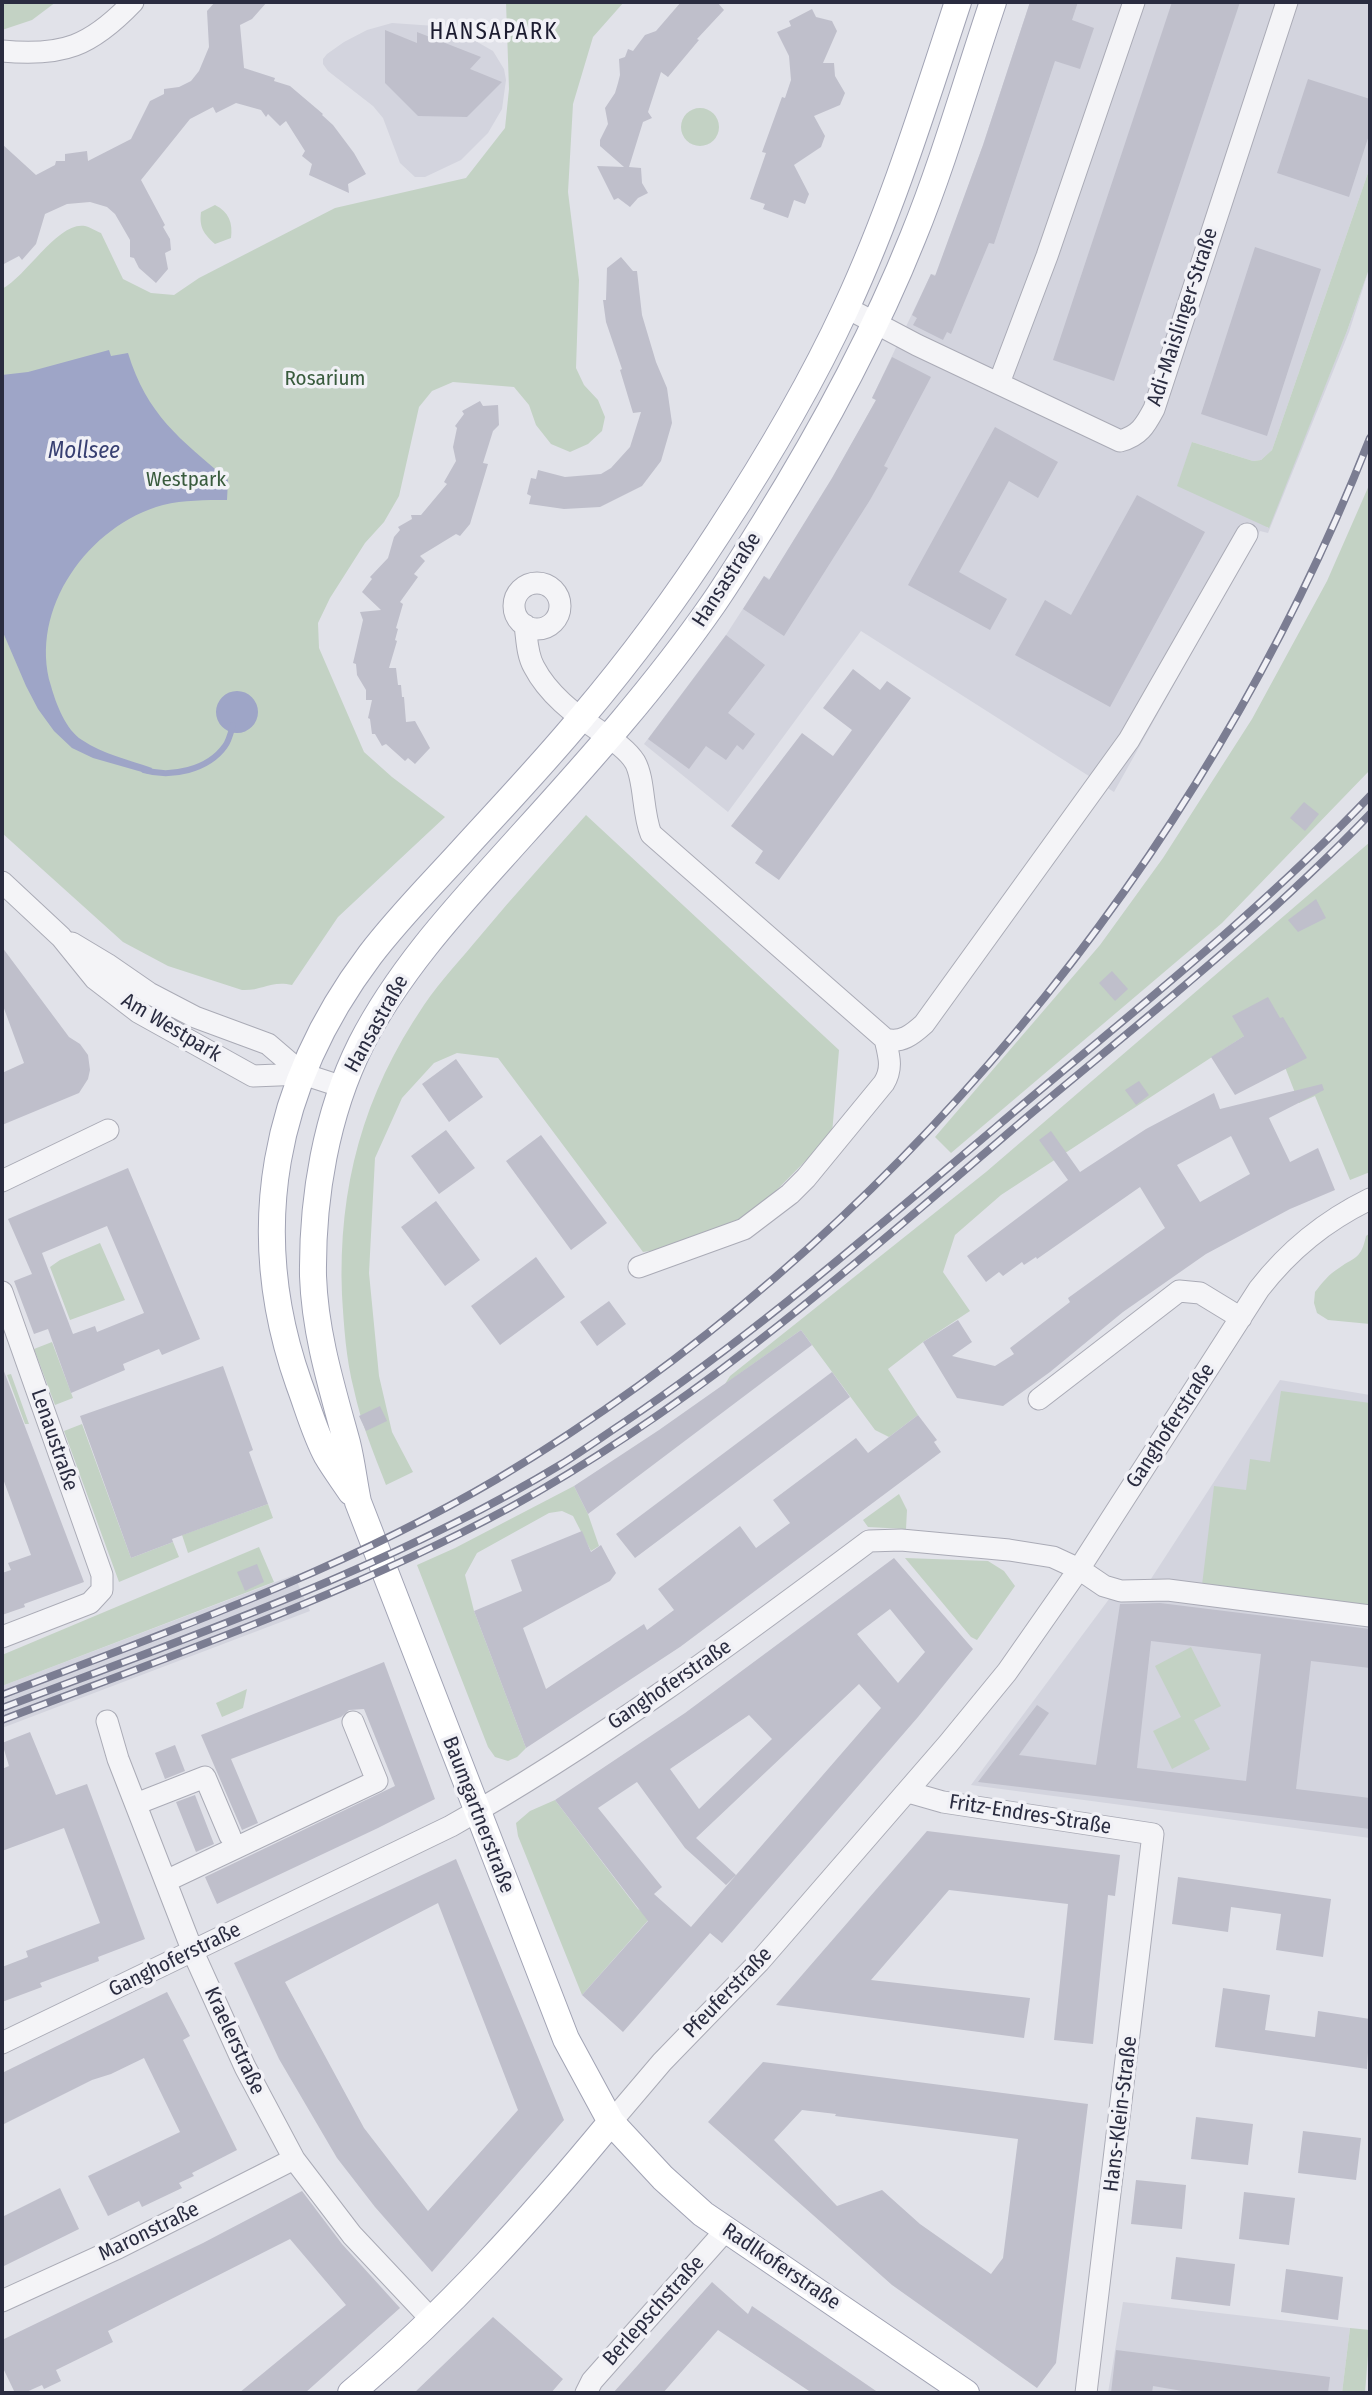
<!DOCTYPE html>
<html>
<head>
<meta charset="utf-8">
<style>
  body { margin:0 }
  #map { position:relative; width:1372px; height:2395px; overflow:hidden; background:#e1e2e9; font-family:"Fira Sans Condensed",sans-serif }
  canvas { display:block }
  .frame { position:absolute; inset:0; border:4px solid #2a2c40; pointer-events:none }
</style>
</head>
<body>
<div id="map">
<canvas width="1372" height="2395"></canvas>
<div class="frame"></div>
</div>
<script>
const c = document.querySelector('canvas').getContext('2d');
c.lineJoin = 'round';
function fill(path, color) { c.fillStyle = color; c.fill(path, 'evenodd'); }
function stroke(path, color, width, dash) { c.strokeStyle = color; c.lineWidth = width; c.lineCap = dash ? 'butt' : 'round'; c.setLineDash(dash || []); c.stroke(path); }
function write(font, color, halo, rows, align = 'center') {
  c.font = font + ' "Fira Sans Condensed",sans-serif'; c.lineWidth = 7; c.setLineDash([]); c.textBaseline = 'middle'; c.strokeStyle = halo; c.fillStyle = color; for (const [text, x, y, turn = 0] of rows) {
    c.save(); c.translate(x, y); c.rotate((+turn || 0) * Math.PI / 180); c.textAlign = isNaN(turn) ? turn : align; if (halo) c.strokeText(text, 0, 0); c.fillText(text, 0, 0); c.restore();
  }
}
fill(new Path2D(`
  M1030,2H1370V167L1272,450L1261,460L1253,461L1192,442L1268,528L1347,331L1370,266L1349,332L1268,533L1260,531L1114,792L861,631L728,812L644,744L726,635L764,576L770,579L832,479L876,400L872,398L931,274L936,275L983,145Z
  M392,23L435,26L465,35L493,51L504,69L506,80L502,109L488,133L461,160L425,177H415L400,163L383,118L373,106L328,71L323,64V59L327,54L344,42L367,30Z
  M1280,1380L1370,1395V1838L971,1785L1118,1587L1147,1585Z
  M294,1575L310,1611L2,1728V1686Z
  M1123,2302L1350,2328L1342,2393H1108Z`), '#d3d4de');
fill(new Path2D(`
  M2,2H56L32,20L2,30Z
  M506,2H624L593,37L573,104L568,192L579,280L576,368L584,385L598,400L605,417L602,431L588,444L570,452L551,444L536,425L529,405L514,387L453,382L432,391L419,407L399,496L384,522L365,543L330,598L318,623L319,648L364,752L392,777L445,817L338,917L292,985C271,980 262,991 242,990L168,966L123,942L2,833V289C27,276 58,221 85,226C90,227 96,231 101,233L123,279L151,293L174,295L199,278L335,208L466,178L505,128L509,89Z
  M681 127a19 19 0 1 1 38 0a19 19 0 1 1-38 0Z
  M1370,167V266L1347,331L1269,528L1177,486L1192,442L1253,461L1261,460L1272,450Z
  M215,205C229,212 233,223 231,238L215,244C204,234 199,228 201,212Z
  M1370,483V770L1222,923L951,1153L935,1137L1100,945L1163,858L1252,719L1327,581Z
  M586,815L839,1050L832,1134L761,1206L733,1224L685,1246L643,1252L498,1058L457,1053L434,1063L402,1098L375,1158L369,1273L379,1376L392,1432L413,1472L386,1485C374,1454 361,1423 354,1390C346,1359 344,1327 342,1295C338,1187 363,1095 424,1005C441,980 462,958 481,935C515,894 551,855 586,815Z
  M1370,842V1172L1350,1180L1315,1096L1299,1103L1267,1021L1001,1195L955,1235L943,1272L970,1311L923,1342L888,1369L918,1415L889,1437L875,1430L801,1330L725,1384L730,1376L986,1172Z
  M1370,1233V1324L1328,1320L1317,1313L1314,1303L1315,1292C1322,1283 1329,1274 1339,1268C1356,1256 1361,1259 1366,1236Z
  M100,1243L125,1300L70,1320L50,1267L60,1260Z
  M52,1342L73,1398L55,1405L34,1349Z
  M11,1374L29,1424H25L7,1375Z
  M1281,1391L1370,1403V1607L1202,1585L1214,1486L1246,1490L1250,1459L1270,1462Z
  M82,1424L131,1558L173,1542L179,1557L119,1582L64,1431Z
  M574,1486L588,1514L599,1546L591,1551L573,1516L562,1511L549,1513L477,1553L465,1575L474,1611L526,1748L517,1757L508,1761L495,1757L488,1747L417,1565L455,1548Z
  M899,1494L907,1510L906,1529L868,1527L863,1520Z
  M268,1504L273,1518L188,1553L182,1535Z
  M259,1547L274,1582L2,1686V1655Z
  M905,1558L988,1561L1004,1571L1015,1586L977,1640L971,1637Z
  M1191,1647L1221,1706L1194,1720L1210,1749L1172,1769L1153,1731L1181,1717L1155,1666Z
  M247,1689L243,1708L222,1717L216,1703Z
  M555,1800L638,1909L651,1917L582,1995L518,1836L516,1823L530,1811Z
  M1350,2328L1370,2330L1365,2393H1342Z`), '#c3d2c4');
fill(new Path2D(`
  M109,350L111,356L128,353C147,415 180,439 228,480L227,500C205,500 184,500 163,505C89,525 28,609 51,686C56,704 66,730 82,740C103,754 129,760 152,768L149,774L93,758L72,748L54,731L38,709L26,686L2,630V375L28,372Z
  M216 712a21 21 0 1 1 42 0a21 21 0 1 1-42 0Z`), '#9ea5c7');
stroke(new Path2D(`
  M144,770C171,778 208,770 225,746C229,741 231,732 233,725`), '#9ea5c7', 6);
fill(new Path2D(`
  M215,2H267L252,19L240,25L244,68L275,78L274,81L290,86L323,114L322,115L333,125L354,153L366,174L348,184L349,193L309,175L312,164L302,156L305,151L286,121L280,126L268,114L266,117L261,110L236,103L216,113L213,107L190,119L141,180L165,225L163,227L170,239L171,250L165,253L168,269L156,283L139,268L134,258L130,257V240L115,214L107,207L90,202L67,204L45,214L36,244L22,260L19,256L2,265V144L36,175L55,165L56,161H65V154L87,151L88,161L131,139L150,101L164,94V89L179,87L191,81L199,71L209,47L207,11Z
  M681,2H717L724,10L697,39L699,40L668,77L661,72L648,112L652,118L643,122L629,167L641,168L642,183L648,193L638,198L630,207L618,198L614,200L597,166L624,167L600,146V140L608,124L605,108L615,93L618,83L620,75L619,59L625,57L628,49L633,51L645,35L656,31Z
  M1030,2H1078L1072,20L1094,28L1080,69L1055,61L994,244L989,243L951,334L947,332L943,340L913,325L917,318L912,315L931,274L935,276L983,145Z
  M1172,2H1240L1114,381L1053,360Z
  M812,9L816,17L832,21L837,31L823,63H834L835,76L845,93L840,105L814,116L825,136L821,147L794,165L809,194L805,204L794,200L788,218L763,209L765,204L750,199L766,153L762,152L782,97L785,98L791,80L789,56L777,32L791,26L789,21Z
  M385,30L417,43V32L481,57L470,69L502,82L467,117L418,116L385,83Z
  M1308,79L1370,99V132L1349,197L1277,173Z
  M1255,247L1321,269L1267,436L1201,414Z
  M621,257L633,271H637L642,315L656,362L667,388L672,423L661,461L642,486L600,507L564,509L529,504L531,496L527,494L531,478L536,479L538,470L565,477L601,474L611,468L630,447L641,412L633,413L620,370L622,369L606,322L603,300H606L607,268Z
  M892,357L931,377L884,466L888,468L870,500L784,636L743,609L764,576L769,580L832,478L876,400L872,398Z
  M480,401L483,406L498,405L499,425L493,431L483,463L488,464L470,524L460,536L456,534L420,556L425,561L414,574L418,577L400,602L403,604L396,628L398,629L395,640L397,641L389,668H396L398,685H401L402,697H404L406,722L415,721L430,748L415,764L408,758L405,761L386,744L382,746L375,734H372L370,719L368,718L372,700H366V690L357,675L356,664L353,663L363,620L360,612L381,610L362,592L372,579L370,577L388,558L394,537L400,530L398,527L412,519L411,515H421L447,484L444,482L456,461L453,447L457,428L455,426L464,414L462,411Z
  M995,427L1058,462L1038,498L1009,481L959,572L1007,599L990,630L908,585Z
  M1137,495L1205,532L1110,707L1015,655L1045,600L1071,615Z
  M726,635L765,665L728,713L755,734L743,750L737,745L726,760L706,746L689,769L648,739Z
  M853,669L880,690L887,681L911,698L779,880L755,863L763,851L731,826L802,733L833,756L852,730L823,708Z
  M1304,802L1319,814L1305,831L1290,818Z
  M1316,899L1326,918L1298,932L1288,920Z
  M2,947L69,1037L80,1044L88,1055L90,1070L88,1079L79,1093L2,1125V1073L24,1063L2,1003Z
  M1112,971L1128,989L1115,1001L1099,983Z
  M1268,997L1280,1018L1283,1017L1307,1058L1235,1095L1211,1057L1244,1036L1232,1016Z
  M456,1059L483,1097L449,1122L422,1084Z
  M1139,1081L1149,1095L1136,1105L1125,1090Z
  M1322,1084L1324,1090L1269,1118L1290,1162L1318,1148L1335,1190L1290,1209L1206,1254L1123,1312L1050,1372L1003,1406L957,1398L923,1342L958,1320L972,1342L952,1356L995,1366L1014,1354L1010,1348L1070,1302L1068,1298L1165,1228L1140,1187L1037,1259L1036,1257L1024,1265L1022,1262L1003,1276L999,1272L986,1282L967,1256L1068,1180L1039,1140L1051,1131L1080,1172L1146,1129L1214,1093L1220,1109ZM1231,1136L1250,1174L1200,1202L1177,1165Z
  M446,1130L475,1168L439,1194L411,1156Z
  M541,1135L607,1223L571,1250L506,1161Z
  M128,1168L200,1339L162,1355L159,1349L123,1364L125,1370L71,1393L48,1329L34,1334L14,1281L32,1274L8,1219ZM107,1226L144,1313L97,1332L95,1326L73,1334L42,1253Z
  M436,1201L480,1260L445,1286L401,1227Z
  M536,1257L565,1297L500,1345L471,1306Z
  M609,1301L626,1324L597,1346L580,1322Z
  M801,1330L812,1345L588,1514L574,1486L659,1430Z
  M2,1366L84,1582L24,1604L25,1607L2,1615V1573L11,1570L8,1563L31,1555L2,1476Z
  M223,1366L253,1450L249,1452L268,1504L172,1539L173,1542L131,1558L80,1416Z
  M832,1372L850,1397L635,1558L616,1534Z
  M380,1406L387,1421L366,1431L359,1416Z
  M918,1415L937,1440L934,1442L941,1452L680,1647L526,1748L474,1611L522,1591L511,1560L582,1531L591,1552L601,1545L616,1573L610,1581L523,1628L546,1689L644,1624L647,1630L674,1610L658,1589L740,1526L756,1548L790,1523L773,1500L856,1438L868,1453Z
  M894,1558L973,1649L918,1717L722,1943L710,1933L623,2032L582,1995L648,1921L555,1800L685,1713ZM890,1609L925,1652L898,1683L857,1634ZM859,1684L881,1708L691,1927L654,1894L662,1887L598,1808L637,1782L685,1848L726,1885L736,1875L696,1838ZM749,1715L772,1739L699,1809L670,1769Z
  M257,1564L264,1582L245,1591L237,1572Z
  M1160,1603L1370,1629V1668L1311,1661L1296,1789L1370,1798V1829L978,1782L1037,1705L1049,1713L1019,1755L1096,1765L1120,1604ZM1151,1641L1261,1654L1246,1781L1137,1768Z
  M384,1662L435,1799L378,1828L217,1904L205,1877L395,1786L364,1709L349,1710L341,1717L231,1759L258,1823L242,1830L201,1735Z
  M30,1732L56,1795L87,1784L145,1939L98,1957L99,1961L40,1983L42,1987L2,2002V1967L28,1957L26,1951L100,1923L64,1828L2,1851V1769L9,1766L2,1743Z
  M175,1745L185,1771L165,1779L155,1753Z
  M195,1795L214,1844L196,1852L176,1802Z
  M927,1831L1120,1855L1115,1896L1108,1895L1093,2044L1054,2040L1068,1904L949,1890L871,1980L1030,1998L1024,2038L776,2005Z
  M456,1859L564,2120L432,2272L375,2207L337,2158L279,2059L234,1963ZM438,1903L518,2110L428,2211L364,2128L285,1982Z
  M1178,1877L1331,1899L1323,1957L1276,1950L1281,1914L1231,1907L1228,1932L1172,1924Z
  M1223,1988L1270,1995L1265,2030L1315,2037L1318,2011L1370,2019L1367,2069L1215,2047Z
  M167,1992L190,2036L183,2040L237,2150L192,2173L194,2176L179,2183L182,2188L142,2207L139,2201L108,2216L88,2176L180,2132L144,2058L111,2074L92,2080L2,2125V2073Z
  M763,2062L1088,2104L1056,2363L1037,2388L892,2285L708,2122ZM802,2110L836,2114L835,2116L1018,2139L1003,2258L991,2274L920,2224L882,2190L837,2206L774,2140Z
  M1196,2117L1253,2124L1248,2165L1191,2159Z
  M1303,2131L1361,2138L1356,2180L1298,2173Z
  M1136,2180L1186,2185L1182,2229L1131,2224Z
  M60,2188L79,2229L2,2267V2217Z
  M302,2191L342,2244L400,2308L305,2393H239L346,2305L290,2239L108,2331L113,2342L56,2370L61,2381L44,2389L42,2385L24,2393H15L2,2366V2340L203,2243Z
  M1244,2192L1295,2198L1289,2245L1239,2239Z
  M1176,2257L1235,2264L1230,2306L1171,2299Z
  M1286,2269L1343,2277L1338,2320L1281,2312Z
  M712,2282L748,2314L752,2306L879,2393H812L718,2330L663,2393H613Z
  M493,2317L563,2379L551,2393H414Z
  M1116,2350L1330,2377L1328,2393H1194L1153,2386L1152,2393H1111Z`), '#bfbfcb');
const minor = new Path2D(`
  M2,51C63,57 91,46 133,2
  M847,308L917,345L1120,441C1139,436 1145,426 1154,409L1287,2
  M999,383L1047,256L1134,2
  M514 606a23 23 0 1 1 46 0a23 23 0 1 1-46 0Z
  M525,625C527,639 527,655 534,667C548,694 574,714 598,730C611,739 627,749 635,762C645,780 642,812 651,834L885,1039C901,1044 913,1034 924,1024L1129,740L1247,534
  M2,882L61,937L95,979L138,1012L253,1076L303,1074L343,1087
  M72,943L107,964L149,993L195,1017L268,1044L303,1074
  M2,1181L108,1130
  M639,1267L744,1229L790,1194L806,1178L884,1083C893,1068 889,1056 885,1039
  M2,1292L102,1575V1590L90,1603L2,1637
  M1039,1399L1179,1291L1200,1293L1241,1318
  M107,1721L118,1759L193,1952L245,2067L294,2159L352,2235L432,2320
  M908,1792L943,1802L1153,1834L1086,2393
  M136,1804L205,1777L230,1836
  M166,1881L377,1781L353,1722
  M2,2043L451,1826C598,1743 734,1642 869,1541L901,1540L1009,1550L1053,1557L1079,1569L1104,1586L1121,1591L1168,1590L1370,1616
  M611,2122L662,2062L759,1962L948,1744L1007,1672L1079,1569L1259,1289C1290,1249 1325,1221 1370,1199
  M2,2301L118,2248L294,2159
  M586,2393L592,2381L725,2231`);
const major = new Path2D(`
  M351,1492C343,1480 334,1468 327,1456C315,1434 308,1408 299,1384C245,1231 273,1084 370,955C398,918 430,886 461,852C501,808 543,764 581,718C631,659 677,597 719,532C766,460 810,386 846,308C892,209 924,105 958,2
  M351,2393C447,2312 531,2219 611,2122
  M966,2393L703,2214L663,2178L611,2122L566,2039L358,1502C354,1483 352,1463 347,1443C332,1388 315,1334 313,1276C312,1198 326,1114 361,1044C402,964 464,900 523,834C590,760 656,686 713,604C731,578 747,551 764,524C821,432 873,337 913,237C944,161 967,79 993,2`);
stroke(minor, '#aaabb6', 23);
stroke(major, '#a1a3b4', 28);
stroke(minor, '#f4f4f7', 21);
stroke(major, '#fff', 26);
const rail = new Path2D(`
  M2,1695C170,1631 341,1571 497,1479C889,1245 1203,862 1370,438
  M2,1708C191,1636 386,1570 560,1465C581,1452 602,1437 623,1423C754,1335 874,1230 995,1128C1122,1020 1255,917 1370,796
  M2,1720C173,1655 348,1595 509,1508C699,1404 863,1257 1027,1117C1144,1019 1265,924 1370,814`);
stroke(rail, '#7b7d92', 8);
stroke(rail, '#f1f1f6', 5, [16]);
write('21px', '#2a2c40', '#f1f1f6', [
  ["Adi-Maislinger-Straße",1183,317,-72],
  ["Hansastraße",727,580,-57],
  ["Hansastraße",377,1024,-61],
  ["Am Westpark",171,1028,31],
  ["Ganghoferstraße",1171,1426,-57],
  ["Lenaustraße",54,1440,71],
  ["Ganghoferstraße",670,1685,-34],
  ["Baumgartnerstraße",478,1815,69],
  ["Fritz-Endres-Straße",1030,1815,9],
  ["Ganghoferstraße",175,1960,-26],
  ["Pfeuferstraße",728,1993,-46],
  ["Kraelerstraße",234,2041,65],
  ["Hans-Klein-Straße",1121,2114,-83],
  ["Maronstraße",149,2232,-26],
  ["Radlkoferstraße",781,2267,34],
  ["Berlepschstraße",654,2311,-48]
]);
write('21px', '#395b3d', '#f1f1f6', [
  ["Rosarium",325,379],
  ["Westpark",186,480]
]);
c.letterSpacing = '2px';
write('23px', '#1d1d31', '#f1f1f6', [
  ["HANSAPARK",494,33]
]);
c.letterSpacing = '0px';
write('italic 23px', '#373f71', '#f1f1f6', [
  ["Mollsee",84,452]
]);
</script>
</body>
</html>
